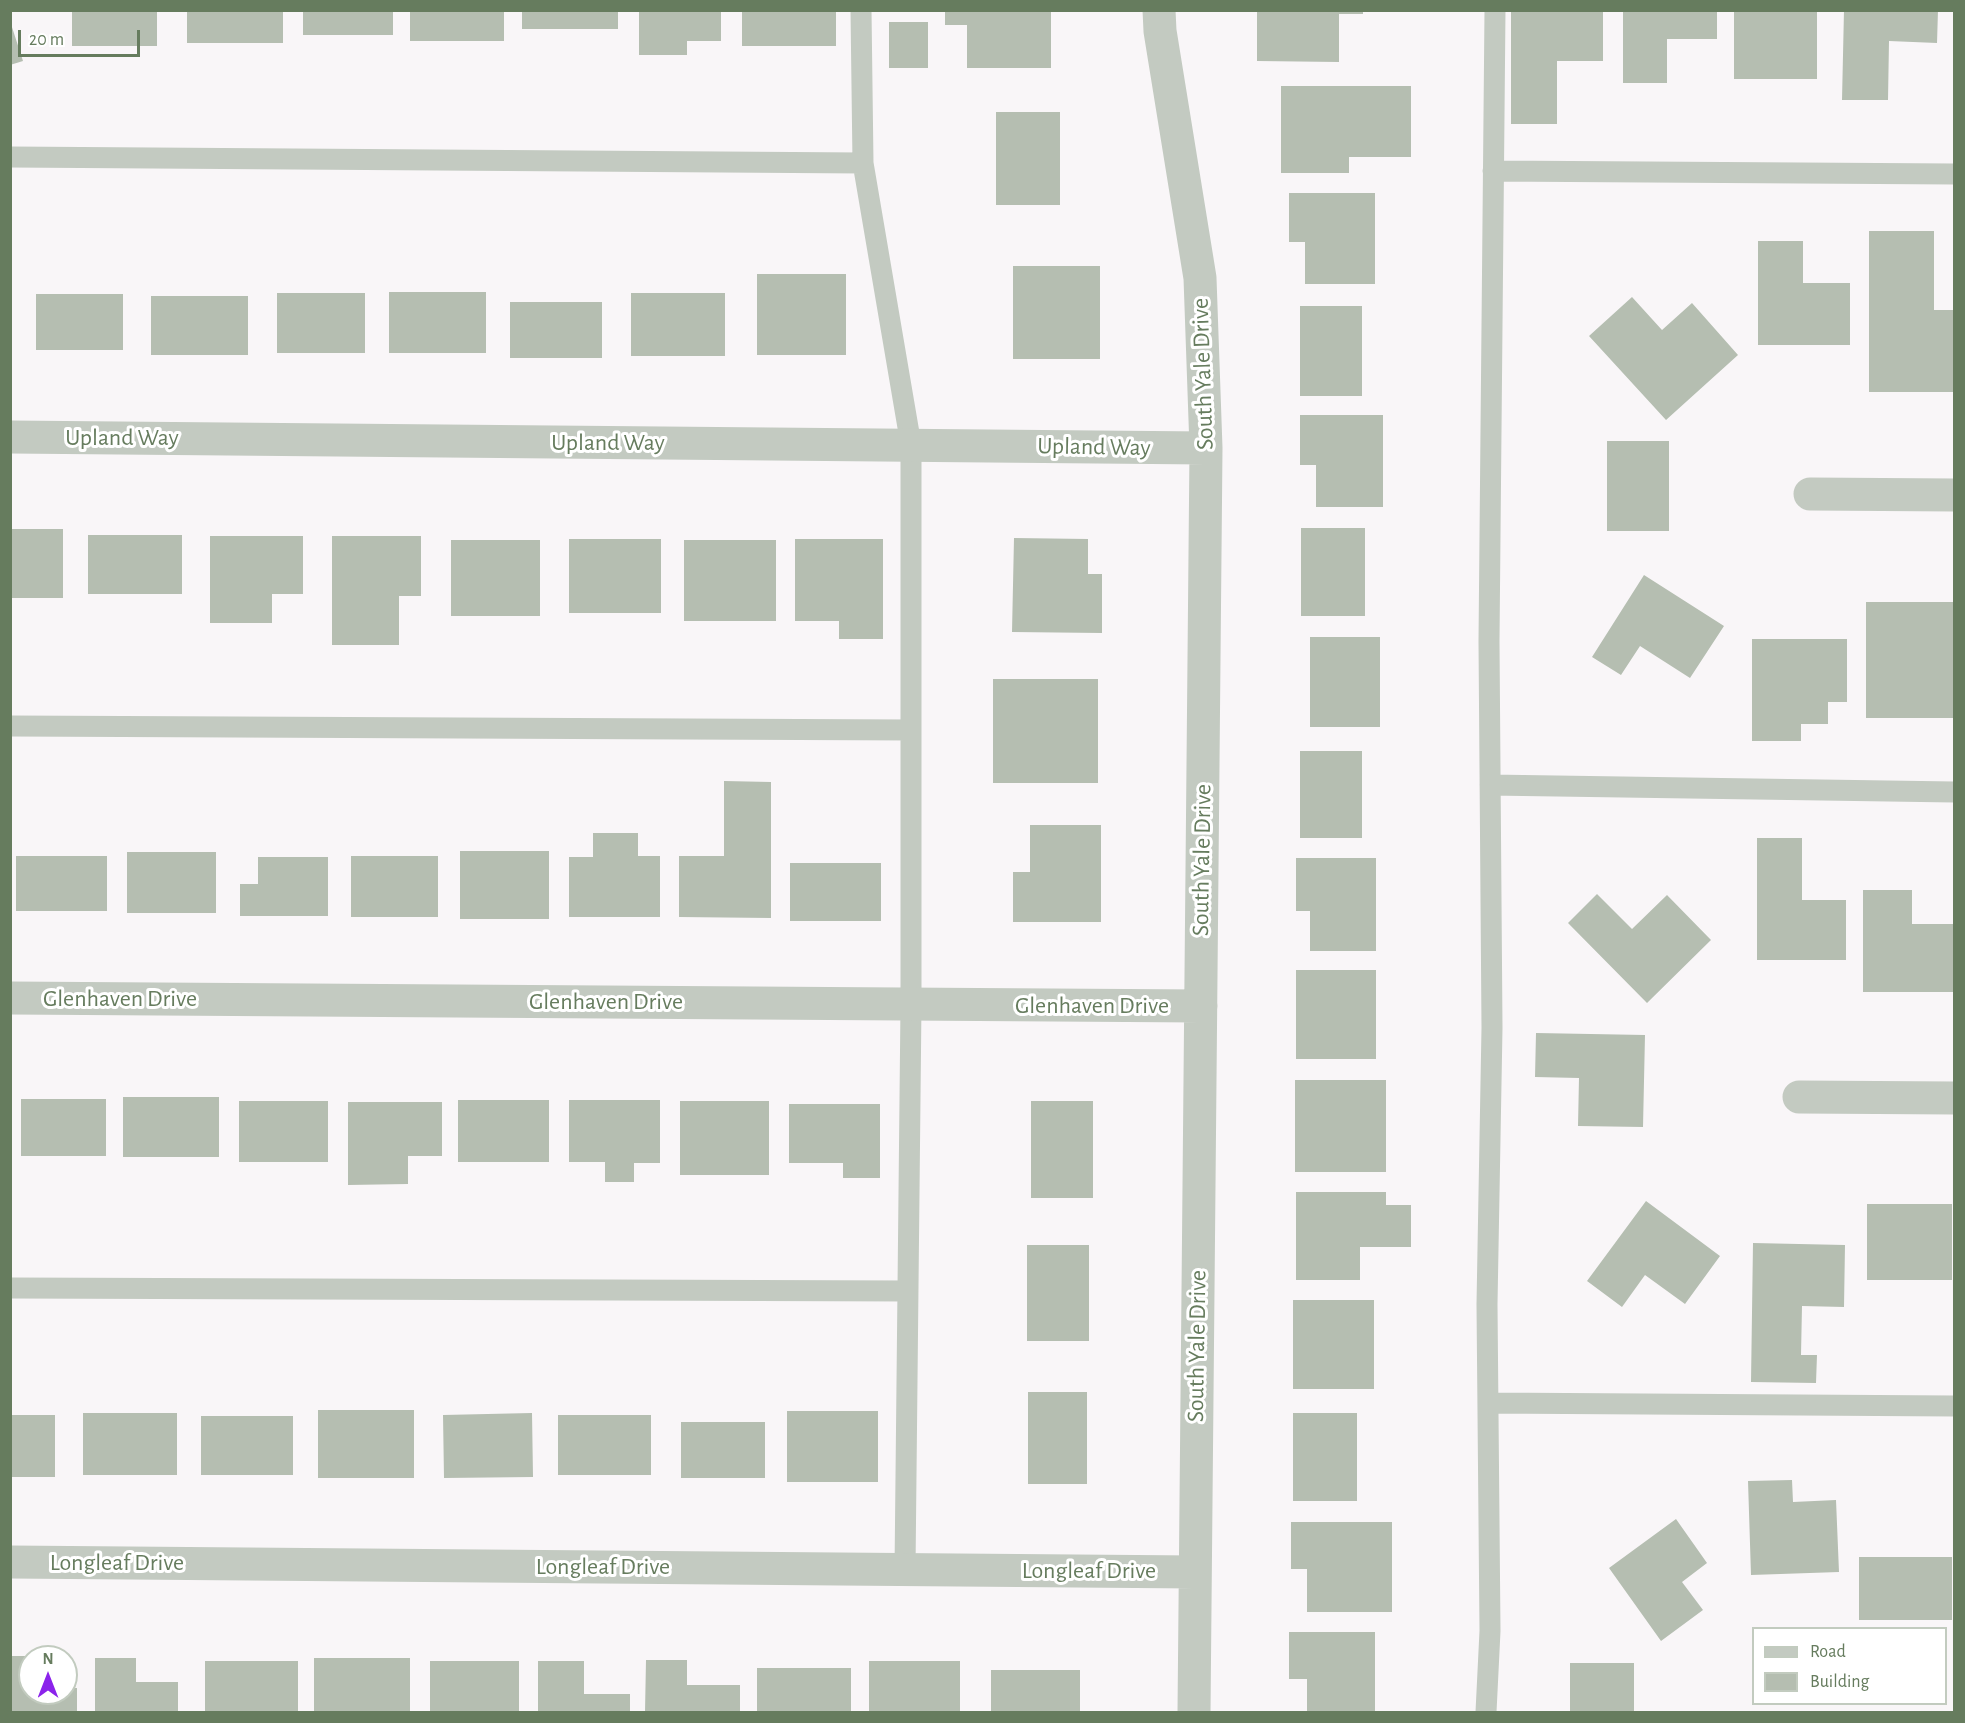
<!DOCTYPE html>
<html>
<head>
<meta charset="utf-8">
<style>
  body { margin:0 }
  #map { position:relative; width:1965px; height:1723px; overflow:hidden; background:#f9f6f8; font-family:"Alegreya Sans",sans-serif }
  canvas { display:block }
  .frame { position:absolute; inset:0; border:12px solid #667c5e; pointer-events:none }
  .legend { position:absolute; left:1752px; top:1627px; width:195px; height:78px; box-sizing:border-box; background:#fff; border:2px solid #c2cbbf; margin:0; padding:8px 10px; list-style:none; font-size:18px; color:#667c5e }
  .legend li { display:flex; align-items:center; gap:12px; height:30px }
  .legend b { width:30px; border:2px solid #c2cbbf }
  .north { position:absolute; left:18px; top:1645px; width:60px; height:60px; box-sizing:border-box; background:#fff; border:2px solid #c2cbbf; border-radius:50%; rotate:0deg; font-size:16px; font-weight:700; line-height:24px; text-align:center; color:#667c5e }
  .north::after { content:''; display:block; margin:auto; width:21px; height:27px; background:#8b23eb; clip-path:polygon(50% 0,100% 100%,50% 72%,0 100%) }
  .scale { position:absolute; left:18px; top:30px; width:122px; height:27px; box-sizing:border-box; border:3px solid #667c5e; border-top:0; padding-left:8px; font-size:18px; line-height:21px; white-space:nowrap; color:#667c5e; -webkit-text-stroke:4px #fff; paint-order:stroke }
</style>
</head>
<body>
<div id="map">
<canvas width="1965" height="1723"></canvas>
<div class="frame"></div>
<ul class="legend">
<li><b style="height:8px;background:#c3cac1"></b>Road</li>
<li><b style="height:16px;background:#b5beb1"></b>Building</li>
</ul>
<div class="north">N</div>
<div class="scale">20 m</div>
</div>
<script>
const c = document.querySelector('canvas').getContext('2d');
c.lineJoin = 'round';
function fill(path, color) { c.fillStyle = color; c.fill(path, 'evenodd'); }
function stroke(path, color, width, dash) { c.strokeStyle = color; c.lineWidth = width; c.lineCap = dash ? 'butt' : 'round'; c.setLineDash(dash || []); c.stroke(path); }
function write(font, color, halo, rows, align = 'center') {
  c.font = font + ' "Alegreya Sans",sans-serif'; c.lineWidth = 6; c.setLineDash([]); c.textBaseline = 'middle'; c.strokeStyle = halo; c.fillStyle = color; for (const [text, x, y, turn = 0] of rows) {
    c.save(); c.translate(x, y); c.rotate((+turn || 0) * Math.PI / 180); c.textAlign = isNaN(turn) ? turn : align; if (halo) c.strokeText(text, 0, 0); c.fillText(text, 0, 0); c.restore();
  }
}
fill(new Path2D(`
  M72,10H157V46H72Z
  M187,10H283V43H187Z
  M303,10H393V35H303Z
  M410,10H504V41H410Z
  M522,10H618V29H522Z
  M639,10H721V41H687V55H639Z
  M742,10H836V46H742Z
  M945,10H1051V68H967V25H945Z
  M1257,10H1363V14H1339V62L1257,61Z
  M1511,10H1603V61H1557V124H1511Z
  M1623,10H1717V39H1667V83H1623Z
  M1734,10H1817V79H1734Z
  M1844,10H1938L1937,43L1889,41L1888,100H1842Z
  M10,21L23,61L10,65Z
  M889,22H928V68H889Z
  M1281,86H1411V157H1349V173H1281Z
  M996,112H1060V205H996Z
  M1289,193H1375V284H1305V242H1289Z
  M1869,231H1934V310H1954V392H1869Z
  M1758,241H1803V283H1850V345H1758Z
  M1013,266H1100V359H1013Z
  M757,274H846V355H757Z
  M389,292H486V353H389Z
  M277,293H365V353H277Z
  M631,293H725V356H631Z
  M36,294H123V350H36Z
  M151,296H248V355H151Z
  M1632,297L1662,330L1692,303L1738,355L1666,420L1589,336Z
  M510,302H602V358H510Z
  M1300,306H1362V396H1300Z
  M1300,415H1383V507H1316V465H1300Z
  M1607,441H1669V531H1607Z
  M1301,528H1365V616H1301Z
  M10,529H63V598H10Z
  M88,535H182V594H88Z
  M210,536H303V594H272V623H210Z
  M332,536H421V596H399V645H332Z
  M1014,538L1088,539V574H1102V633L1012,632Z
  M569,539H661V613H569Z
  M795,539H883V639H839V621H795Z
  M451,540H540V616H451Z
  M684,540H776V621H684Z
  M1644,575L1724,626L1690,678L1640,646L1621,675L1592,657Z
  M1866,602H1954V718H1866Z
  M1310,637H1380V727H1310Z
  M1752,639H1847V702H1828V724H1801V741H1752Z
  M993,679H1098V783H993Z
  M1300,751H1362V838H1300Z
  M724,781L771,782V918L679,917V856H724Z
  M1030,825H1101V922H1013V872H1030Z
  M593,833H638V856H660V917H569V857H593Z
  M1757,838H1802V900H1846V960H1757Z
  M460,851H549V919H460Z
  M127,852H216V913H127Z
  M16,856H107V911H16Z
  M351,856H438V917H351Z
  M258,857H328V916H240V884H258Z
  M1296,858H1376V951H1310V911H1296Z
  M790,863H881V921H790Z
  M1863,890H1912V924H1954V992H1863Z
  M1597,894L1632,929L1667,895L1711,940L1647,1003L1568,923Z
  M1296,970H1376V1059H1296Z
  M1536,1033L1645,1035L1643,1127L1578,1126L1579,1078L1535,1077Z
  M1295,1080H1386V1172H1295Z
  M123,1097H219V1157H123Z
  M21,1099H106V1156H21Z
  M458,1100H549V1162H458Z
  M569,1100H660V1163H634V1182H605V1162H569Z
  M239,1101H328V1162H239Z
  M680,1101H769V1175H680Z
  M1031,1101H1093V1198H1031Z
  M348,1102H442V1156H408V1184L348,1185Z
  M789,1104H880V1178H843V1163H789Z
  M1296,1192H1386V1205H1411V1247H1360V1280H1296Z
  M1646,1201L1720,1256L1685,1304L1645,1275L1622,1307L1587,1281Z
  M1867,1204H1952V1280H1867Z
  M1753,1243L1845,1245L1844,1307L1802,1306L1801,1355H1817L1816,1383L1751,1382Z
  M1027,1245H1089V1341H1027Z
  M1293,1300H1374V1389H1293Z
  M1028,1392H1087V1484H1028Z
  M318,1410H414V1478H318Z
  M787,1411H878V1482H787Z
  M83,1413H177V1475H83Z
  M532,1413L533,1477L444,1478L443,1415Z
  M1293,1413H1357V1501H1293Z
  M10,1415H55V1477H10Z
  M558,1415H651V1475H558Z
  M201,1416H293V1475H201Z
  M681,1422H765V1478H681Z
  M1792,1480L1793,1502L1836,1500L1839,1572L1751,1575L1748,1481Z
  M1676,1519L1707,1563L1682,1582L1703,1610L1661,1641L1609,1568Z
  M1291,1522H1392V1612H1307V1569H1291Z
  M1859,1557H1952V1620H1859Z
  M1289,1632H1375V1712H1307V1679H1289Z
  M10,1656H30V1693H66V1688H77V1712H10Z
  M95,1658H136V1682H178V1712H95Z
  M314,1658H410V1712H314Z
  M646,1660H687V1685H740V1712H645Z
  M205,1661H298V1712H205Z
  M430,1661H519V1712H430Z
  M538,1661H584V1694H630V1712H538Z
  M869,1661H960V1712H869Z
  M1570,1663H1634V1712H1570Z
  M757,1668H851V1712H757Z
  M991,1670H1080V1712H991Z`), '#b5beb1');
stroke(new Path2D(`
  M861,10L863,163L911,445V1004L905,1570
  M10,157L863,163
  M1493,171L1954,174
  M10,726L911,730
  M1490,785L1954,792
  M10,1288L908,1291
  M1488,1403L1954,1406
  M1486,1712L1490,1631L1487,1304L1492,1028L1489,641L1495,10`), '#c3cac1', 21);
stroke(new Path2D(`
  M1159,10L1160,31L1200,278L1206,448L1194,1712
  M10,437L1206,448
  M1810,494L1954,495
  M10,998L1201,1006
  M1799,1097L1954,1098
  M10,1562L1195,1572`), '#c3cac1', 33);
write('24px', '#667c5e', '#fff', [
  ["South Yale Drive",1203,374,-92],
  ["Upland Way",122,438],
  ["Upland Way",608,443],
  ["Upland Way",1094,447,1],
  ["South Yale Drive",1202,860,-89],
  ["Glenhaven Drive",120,999],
  ["Glenhaven Drive",606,1002],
  ["Glenhaven Drive",1092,1006],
  ["South Yale Drive",1197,1346,-89],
  ["Longleaf Drive",117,1563],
  ["Longleaf Drive",603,1567],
  ["Longleaf Drive",1089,1571]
]);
</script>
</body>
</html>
